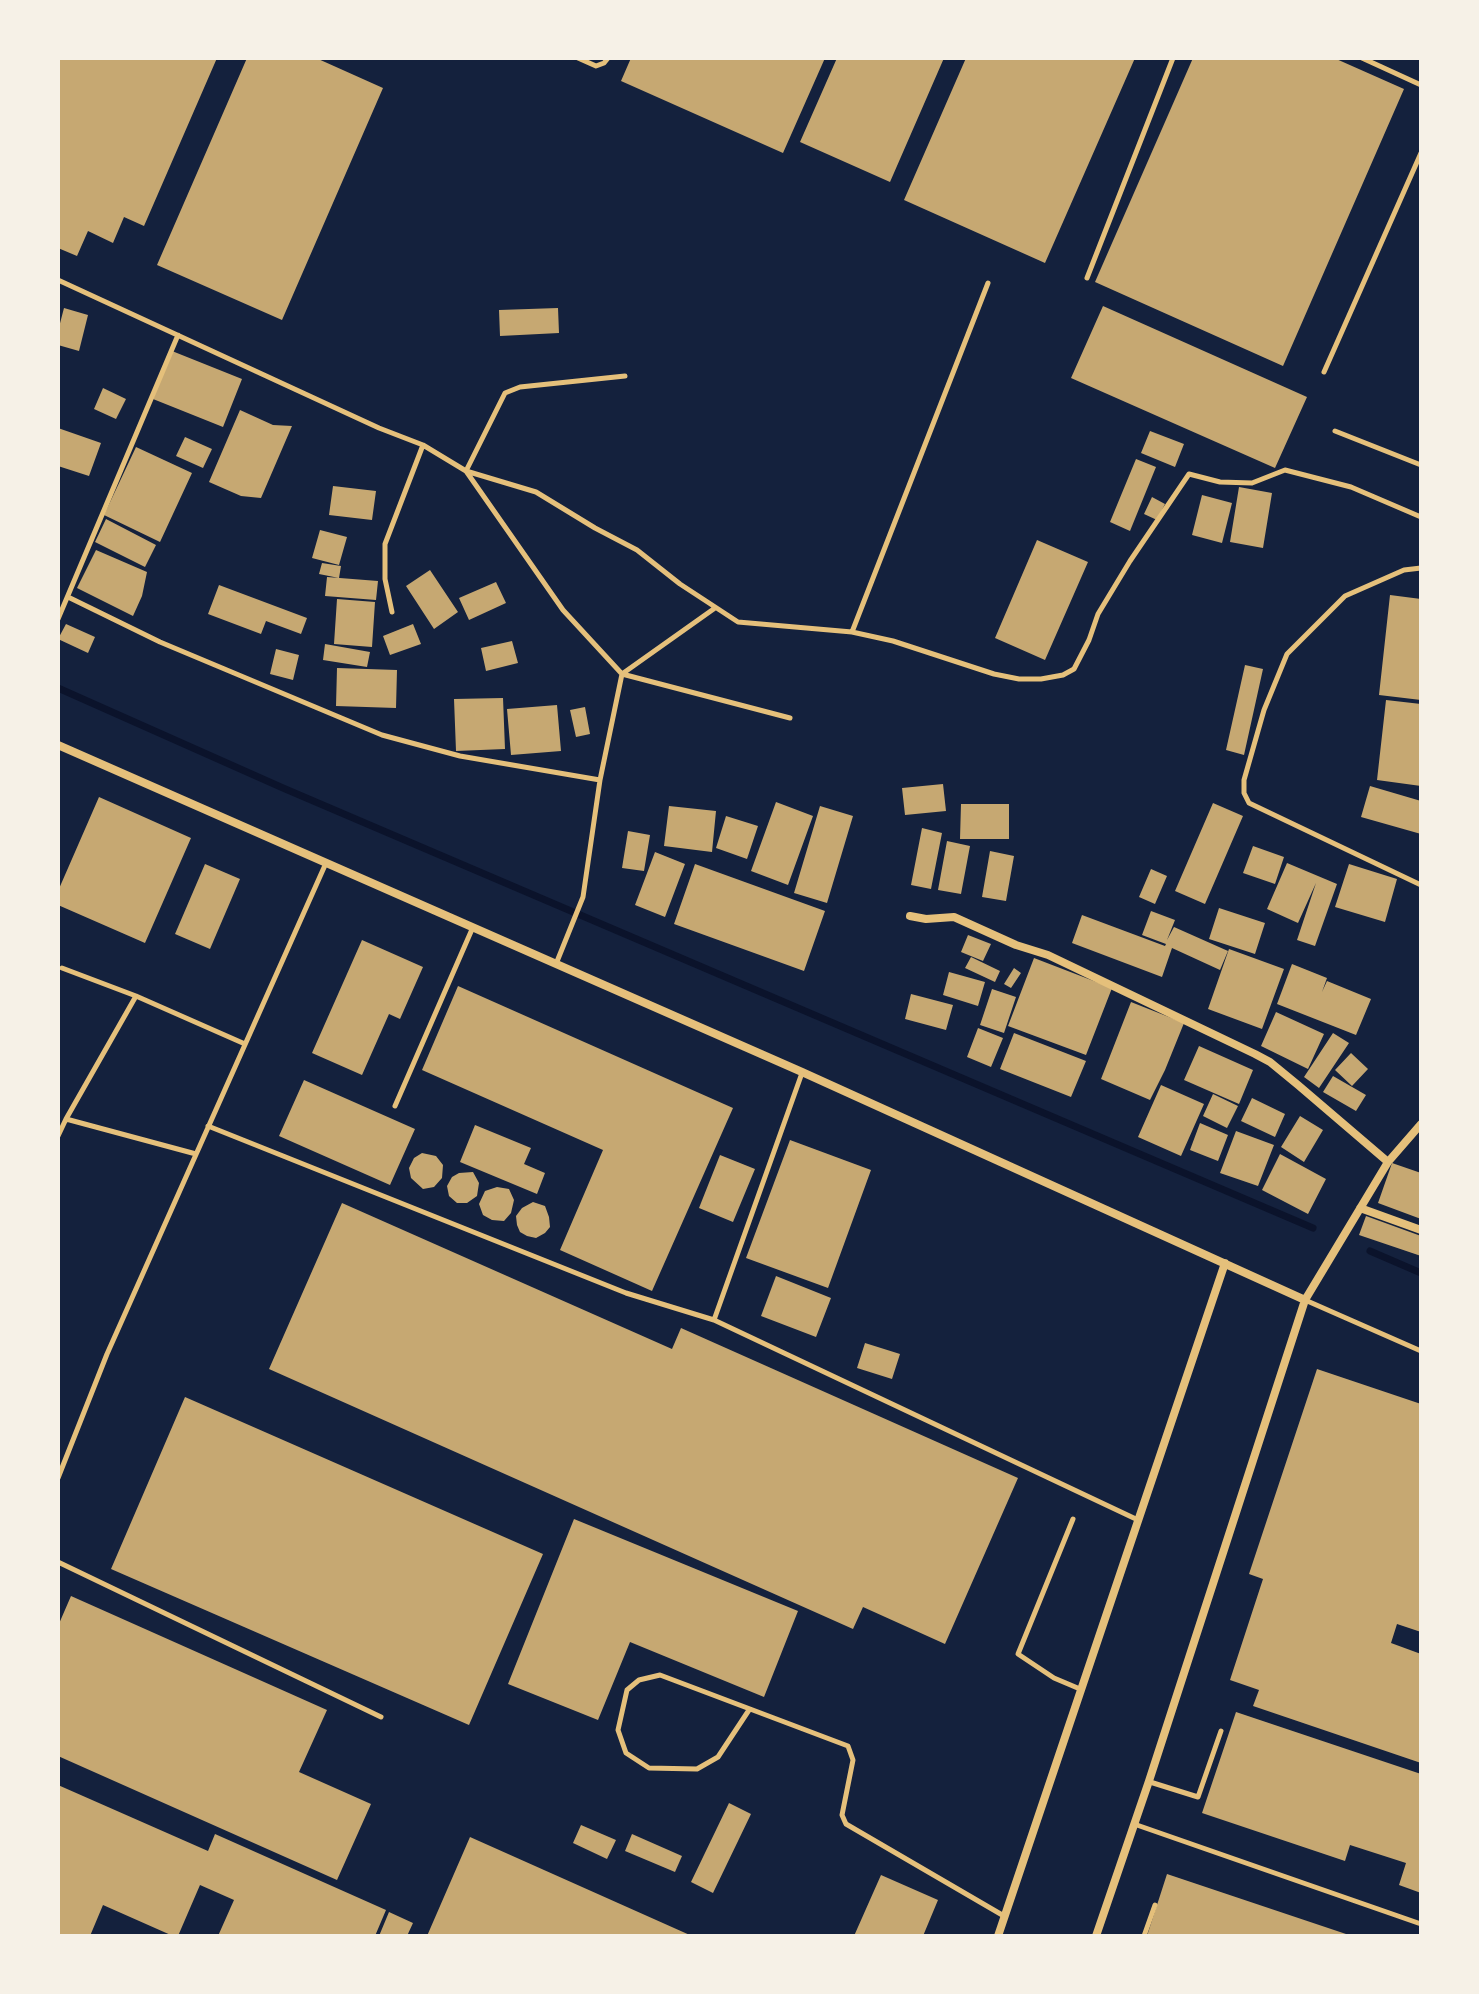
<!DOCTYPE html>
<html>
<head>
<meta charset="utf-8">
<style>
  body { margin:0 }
  #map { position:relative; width:1479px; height:1994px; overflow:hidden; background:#14213d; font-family:Figtree,sans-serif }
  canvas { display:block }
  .frame { position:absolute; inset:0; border:60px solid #f6f1e7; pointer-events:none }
</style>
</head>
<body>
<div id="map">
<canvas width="1479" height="1994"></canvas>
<div class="frame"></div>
</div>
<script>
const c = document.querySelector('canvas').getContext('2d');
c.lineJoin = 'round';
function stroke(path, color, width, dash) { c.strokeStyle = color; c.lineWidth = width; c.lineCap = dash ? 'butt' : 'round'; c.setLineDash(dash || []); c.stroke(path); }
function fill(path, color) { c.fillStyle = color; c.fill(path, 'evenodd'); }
stroke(new Path2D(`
  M58,688L283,788L1313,1228
  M1370,1251L1421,1273`), '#0b132b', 7);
fill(new Path2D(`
  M58,58H217L144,226L124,217L113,243L88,231L77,256L58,248Z
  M247,58H316L383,88L282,320L157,265Z
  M631,58H825L783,153L621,81Z
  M837,58H944L890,182L800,142Z
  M966,58H1135L1045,263L904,200Z
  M1193,58H1334L1404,89L1283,366L1095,282Z
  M1103,306L1307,397L1275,468L1071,378Z
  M64,308L88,315L79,351L58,345V331Z
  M558,308L559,333L500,336L499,310Z
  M172,351L242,379L223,427L153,399Z
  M103,388L126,399L116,419L94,409Z
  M240,410L273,425L292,426L261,498L241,496L209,482Z
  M58,428L101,443L89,476L58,466Z
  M1150,431L1184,444L1175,467L1141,453Z
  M185,437L212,449L203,468L176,456Z
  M136,447L192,473L160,542L104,515Z
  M1136,459L1156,467L1130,531L1110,522Z
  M333,486L376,491L372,520L329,515Z
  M1239,487L1272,493L1263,548L1230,542Z
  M1202,495L1232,503L1222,543L1192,535Z
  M1152,497L1165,504L1157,520L1144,514Z
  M106,519L156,545L145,567L95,542Z
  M320,530L347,537L339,565L312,558Z
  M1037,540L1088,562L1045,660L995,638Z
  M96,550L147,572L142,596L133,616L77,588Z
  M322,563L341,566L339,578L319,574Z
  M430,570L458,612L434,629L406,586Z
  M327,577L378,581L376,600L325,596Z
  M496,582L506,603L469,620L459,598Z
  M219,585L307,618L301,634L266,621L261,634L208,614Z
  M1390,595L1421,599V700L1379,695Z
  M337,599L375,602L372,647L334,644Z
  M66,624L95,637L88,653L58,639Z
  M413,624L421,644L390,655L383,636Z
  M512,641L518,663L486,671L481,648Z
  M325,644L370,652L367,667L323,660Z
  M276,649L299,655L293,680L270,674Z
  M1245,665L1263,669L1244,755L1226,750Z
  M337,668L397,670L396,708L336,706Z
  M503,698L505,749L456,751L454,699Z
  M1386,700L1421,704V786L1377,780Z
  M557,705L561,751L511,755L507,709Z
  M585,707L590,734L576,737L570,710Z
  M943,784L946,811L905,815L902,788Z
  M1370,786L1421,801V834L1361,817Z
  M99,797L191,838L145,943L58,905V891Z
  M776,802L813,816L788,885L751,871Z
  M1213,803L1243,816L1205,904L1175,891Z
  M961,804H1009V839H960Z
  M669,806L716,811L712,852L664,846Z
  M820,806L853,816L827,903L794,893Z
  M726,816L758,826L747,859L716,848Z
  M922,828L942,833L931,889L911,885Z
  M628,831L650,835L644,871L622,868Z
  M947,841L970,846L961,894L938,890Z
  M1253,846L1284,857L1275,884L1243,873Z
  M990,851L1014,856L1006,901L982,897Z
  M655,852L685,864L665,917L635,905Z
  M1287,863L1337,884L1315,946L1297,940L1316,883L1298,923L1267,909Z
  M205,864L240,879L210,949L175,934Z
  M695,864L825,911L804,971L674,924Z
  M1349,864L1397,879L1385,922L1335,907Z
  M1151,869L1167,876L1155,904L1139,897Z
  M1219,908L1265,923L1255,954L1209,939Z
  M1151,911L1175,920L1167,940L1174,927L1228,951L1220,970L1172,948L1162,977L1072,943L1082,915L1165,946L1166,944L1142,935Z
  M968,935L991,944L983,961L961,952Z
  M362,940L423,967L400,1019L389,1014L362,1075L312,1053Z
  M1229,949L1284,969L1262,1029L1208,1009Z
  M971,957L1000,971L995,982L965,968Z
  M1034,958L1112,988L1086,1055L1008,1026Z
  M1292,964L1327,978L1322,992L1327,981L1371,999L1356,1035L1277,1004Z
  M1014,968L1021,973L1011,988L1004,984Z
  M949,972L985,982L978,1006L943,995Z
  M458,986L733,1108L652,1291L560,1250L603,1150L422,1070Z
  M992,989L1016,997L1004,1033L980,1025Z
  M911,994L953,1005L946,1030L905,1019Z
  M1131,1002L1184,1023L1165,1070L1150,1100L1101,1079Z
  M1276,1012L1324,1034L1308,1069L1261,1046Z
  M978,1028L1003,1038L991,1067L967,1057Z
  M1014,1033L1086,1061L1071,1097L1000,1069Z
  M1333,1033L1349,1043L1319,1088L1304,1077Z
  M1199,1046L1253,1070L1239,1104L1184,1080Z
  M1351,1053L1368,1069L1352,1086L1335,1070Z
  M1333,1076L1366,1095L1356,1111L1323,1092Z
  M304,1080L415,1129L390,1185L279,1136Z
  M1161,1085L1204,1104L1181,1156L1138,1137Z
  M1213,1094L1238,1106L1227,1128L1203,1116Z
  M1252,1098L1285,1114L1275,1137L1241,1121Z
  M1300,1116L1323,1130L1304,1162L1281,1147Z
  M1200,1123L1228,1135L1218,1161L1190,1150Z
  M475,1125L531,1148L524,1164L545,1173L537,1194L460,1162Z
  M1236,1131L1274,1145L1258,1186L1220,1173Z
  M790,1140L871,1170L828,1288L746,1258Z
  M422,1153L436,1156L443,1165L442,1178L434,1187L423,1189L411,1178L409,1168L414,1158Z
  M1280,1154L1326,1179L1308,1214L1262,1190Z
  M720,1155L755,1169L733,1222L699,1208Z
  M1392,1163L1421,1173V1219L1378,1203Z
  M473,1172L479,1183L477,1196L467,1203H457L449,1196L447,1186L452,1177L459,1173Z
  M497,1187L509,1189L514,1200L511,1213L504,1221L492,1220L483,1215L479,1204L485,1191Z
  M533,1202L545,1206L549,1217L550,1227L545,1233L536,1238L527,1236L520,1232L517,1225L516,1216L522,1208Z
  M342,1203L672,1349L681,1328L1018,1478L945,1644L863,1607L853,1629L269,1369Z
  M1366,1216L1421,1236V1256L1359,1235Z
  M776,1276L831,1298L816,1337L761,1316Z
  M865,1343L900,1354L892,1379L857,1368Z
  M1317,1369L1421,1404V1632L1397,1624L1391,1643L1421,1654V1763L1253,1706L1259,1690L1230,1680L1263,1579L1249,1574Z
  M185,1397L543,1554L469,1725L111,1569Z
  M574,1519L798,1611L764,1697L630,1642L598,1720L508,1684Z
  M71,1596L327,1710L299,1772L371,1804L337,1880L58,1756V1626Z
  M1236,1712L1421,1774V1893L1399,1885L1406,1863L1350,1845L1345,1861L1202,1813Z
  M58,1785L208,1851L215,1834L386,1910L375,1936H218L234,1900L200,1885L178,1936H173L103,1905L90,1936H58Z
  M729,1803L751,1814L713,1893L691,1882Z
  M581,1825L616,1840L607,1859L573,1843Z
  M632,1834L682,1856L675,1872L625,1851Z
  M470,1837L692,1936H427Z
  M1167,1874L1349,1935V1936H1147Z
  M881,1875L938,1900L923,1936H854Z
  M389,1912L413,1923L407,1936H379Z`), '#c6a872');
stroke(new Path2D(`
  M578,58L596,66L604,63L608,58
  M1362,58L1421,85
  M1087,278L1173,58
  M58,280L379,428L423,445L466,471L536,492L595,528L637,550L680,584L738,622L852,632L893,641L994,674L1019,679H1041L1063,675L1074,669L1089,640L1098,614L1130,561L1189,474L1220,482L1252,483L1285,470L1351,487L1421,517
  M1324,372L1421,153
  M1335,431L1421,465
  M1421,568L1404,570L1345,596L1287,654L1264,710L1244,780V793L1249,803L1421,885
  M68,597L160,642L382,735L460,756L600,780
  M715,608L622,674L790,718
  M392,612L385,579V544L423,445
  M58,619L178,335
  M852,632L988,283
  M556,964L583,897L600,780L622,674L563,610L466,471L505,393L520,387L625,376
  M62,968L136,996L245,1044
  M395,1106L473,927
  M66,1119L136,996
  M208,1126L626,1293L714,1320L1138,1520
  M58,1136L66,1119L196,1154
  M1305,1300L1421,1351
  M714,1320L802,1073
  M58,1478L107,1354L326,863
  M1073,1519L1018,1654L1054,1678L1080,1689
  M58,1562L381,1717
  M749,1710L718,1757L697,1769L649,1768L626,1753L618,1730L627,1690L639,1680L660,1675L848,1746L853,1760L842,1815L846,1824L1004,1916
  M1150,1782L1198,1797L1221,1731
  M1134,1824L1421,1924
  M1144,1936L1155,1905`), '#e5c07b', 5);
stroke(new Path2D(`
  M58,745L802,1072L1305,1300
  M910,916L926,919L954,917L1016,945L1048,955L1255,1054L1270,1062L1298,1085L1388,1162
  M1360,1208L1421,1230
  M998,1936L1225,1263
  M1096,1936L1149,1781L1305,1300L1388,1162L1421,1124`), '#e5c07b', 8);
</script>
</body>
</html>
